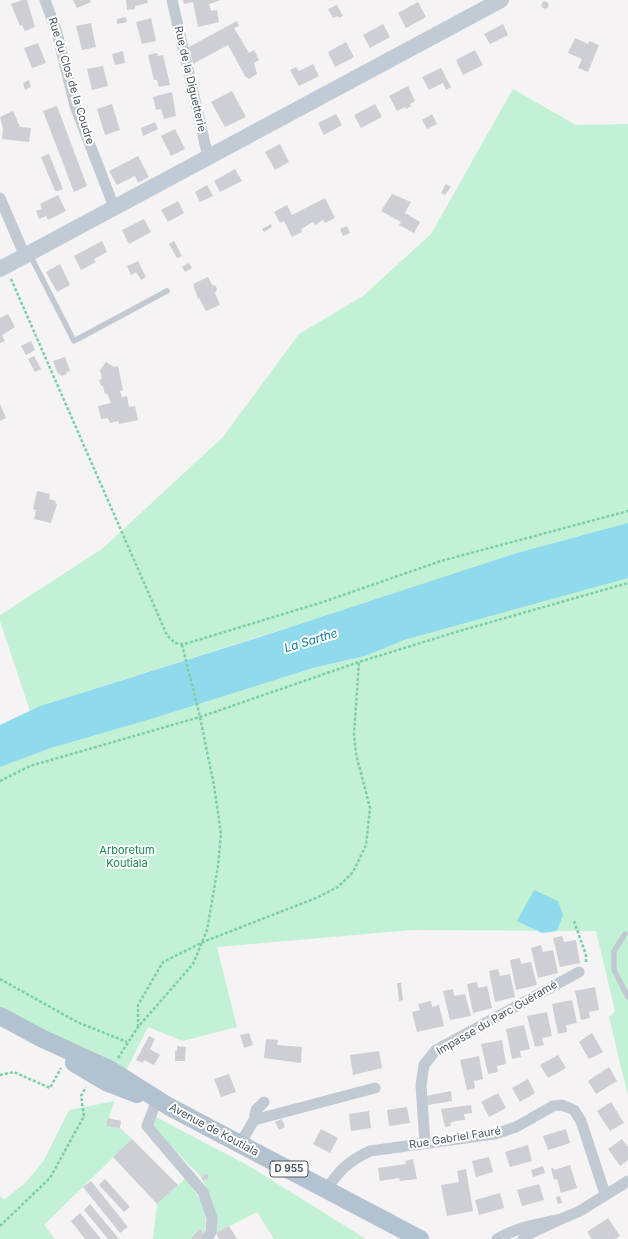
<!DOCTYPE html>
<html>
<head>
<meta charset="utf-8">
<style>
  body { margin:0 }
  canvas { display:block; background:#f5f3f3 }
</style>
</head>
<body>
<canvas width="628" height="1239"></canvas>
<script>
const c = document.querySelector('canvas').getContext('2d');
c.lineJoin = 'round';
function fill(path, color) { c.fillStyle = color; c.fill(path, 'evenodd'); }
function stroke(path, color, width, dash) { c.strokeStyle = color; c.lineWidth = width; c.lineCap = dash ? 'butt' : 'round'; c.setLineDash(dash || []); c.stroke(path); }
function write(font, color, halo, rows, align = 'center') {
  c.font = font + ' Inter,sans-serif'; c.lineWidth = 4; c.setLineDash([]); c.textBaseline = 'middle'; c.strokeStyle = halo; c.fillStyle = color; for (const [text, x, y, turn = 0] of rows) {
    c.save(); c.translate(x, y); c.rotate((+turn || 0) * Math.PI / 180); c.textAlign = isNaN(turn) ? turn : align; if (halo) c.strokeText(text, 0, 0); c.fillText(text, 0, 0); c.restore();
  }
}
fill(new Path2D(`
  M513,89L576,125L628,124V1096L609,1017L615,1011L596,931L412,930L217,947L237,1027L183,1041L148,1027L124,1075L0,1012V767L51,748L313,668L365,656L359,605L40,706L30,711L0,621V615L102,549L223,437L299,334L363,296L431,234Z
  M115,1101L106,1125L120,1128L132,1139L44,1225L55,1239H0V1196L4,1200L24,1184L43,1162L69,1110Z
  M156,1117L249,1166L366,1239H274L257,1212L216,1233L212,1203L203,1181L209,1178L207,1173L201,1177L154,1128L153,1125Z
  M185,1179C200,1197 210,1210 204,1234L200,1229L191,1236L193,1239H153L157,1204Z`), '#c3f1d5');
fill(new Path2D(`
  M628,523V578L404,640L365,656L313,668L154,718L51,748L0,767V725L40,706L266,635L517,553Z
  M534,890L558,901L563,915L557,931L542,933L517,921Z`), '#90daee');
fill(new Path2D(`
  M22,0H27L35,27L25,31L22,25L20,26L11,4Z
  M73,0H90L91,2L77,8Z
  M126,0H147L148,3L135,6V9L127,10Z
  M183,0H221L209,4L211,11L217,10L219,22L198,27L193,2L184,4Z
  M541.5 5a3.5 3.5 0 1 1 7 0a3.5 3.5 0 1 1-7 0Z
  M418,2L426,17L406,28L398,13Z
  M337,5L343,16L339,18L338,16L333,18L328,9Z
  M126,17L127,22L117,24V19Z
  M151,18L156,41L142,44L136,22Z
  M237,21L239,26L234,28L249,53L254,50L259,60L254,63L257,74L249,79L245,76L228,45L193,64L189,47Z
  M91,23L96,47L82,50L76,26Z
  M383,24L390,37L370,48L363,35Z
  M503,24L508,35L490,44L484,34Z
  M575,38L588,44L589,41L599,45L588,72L578,68L582,59L568,53Z
  M346,42L354,57L335,67L328,52Z
  M38,43L46,63L32,68L24,48Z
  M475,50L483,65L463,75L456,60Z
  M123,51L125,63L115,65L112,54Z
  M157,53L158,56L163,55L170,85L159,87L157,80H154L148,55Z
  M313,64L319,76L299,86L290,70L296,67L299,71Z
  M103,66L108,86L92,90L87,69Z
  M441,68L451,87L446,90L443,83L429,90L422,77Z
  M29,80L31,87L25,90L23,83Z
  M408,86L415,101L410,104L411,106L406,109L405,107L397,111L389,96Z
  M232,91L246,117L225,127L211,102Z
  M172,92L176,116L164,119L161,109L156,110L153,97Z
  M112,104L120,130L105,135L97,109Z
  M375,104L382,117L361,128L354,115Z
  M57,106L87,186L74,192L43,111Z
  M13,111L20,127L31,128L29,142L2,139L3,129L0,117Z
  M336,114L342,125L324,135L318,123Z
  M432,114L437,124L427,129L422,120Z
  M155,122L158,129L143,136L141,128Z
  M175,129L185,149L171,156L161,136Z
  M280,144L289,162L275,170L265,152Z
  M49,154L63,189L58,191H55L41,157Z
  M138,156L149,177L138,183L135,176L117,185L109,171Z
  M235,169L242,181L220,192L214,181Z
  M446,184L451,187L445,195L441,193Z
  M207,185L213,196L200,202L195,192Z
  M392,194L411,202L405,213L420,222L414,233L399,225L401,222L381,211Z
  M58,195L66,211L48,220L46,216L39,219L36,211L42,209L40,204Z
  M325,198L335,218L325,223L323,220L315,225L313,222L301,229L302,232L292,237L284,221L280,223L274,212L287,205L292,215Z
  M178,201L184,213L168,222L161,210Z
  M144,219L151,232L129,244L122,230Z
  M271,224L272,227L264,232L262,229Z
  M347,226L350,233L343,236L340,229Z
  M102,241L107,252L94,259L96,262L81,270L74,256Z
  M174,241L182,256L177,258L169,244Z
  M138,261L146,277L141,280L136,272L131,275L127,266Z
  M189,263L192,268L185,272L182,267Z
  M60,264L70,285L57,292L46,272Z
  M208,277L212,285L216,286L217,290L215,293L220,305L206,311L199,298L198,299L193,284Z
  M8,314L15,327L2,335L5,341L0,343V318Z
  M31,341L35,350L26,355L21,346Z
  M34,356L41,369L35,372L28,359Z
  M65,357L70,371L66,372L67,374L61,376L60,374H58L53,361Z
  M106,362L114,367L118,366L123,390L120,391L122,397L127,396L129,407L135,406L138,420L119,424L118,421L110,423L108,418L101,419L98,406L111,403L107,393L105,394L103,386H101L99,380L102,379L100,370Z
  M0,404L6,418L0,421Z
  M37,491L50,494L49,499L56,501L55,503L57,504L51,523L34,519L36,510L33,509Z
  M562,936L564,942L576,940L580,963L560,967L553,938Z
  M541,945L543,952L553,950L558,973L538,978L531,948Z
  M520,958L521,964L531,962L537,985L516,990L510,960Z
  M498,969L500,976L510,974L515,997L495,1002L489,971Z
  M477,982L478,988L487,986L492,1008L473,1013L467,984Z
  M397,983H401L403,1000L399,1001Z
  M595,987L599,1010L589,1012L590,1018L581,1020L575,991Z
  M453,989L454,996L465,994L471,1016L450,1020L443,991Z
  M572,1000L577,1023L566,1025L567,1032L558,1034L552,1004Z
  M431,1001L432,1007L439,1005L444,1026L417,1032L412,1012L420,1010L418,1004Z
  M547,1012L552,1036L542,1038L544,1045L535,1047L527,1016Z
  M524,1025L530,1049L520,1051L521,1057L512,1059L506,1029Z
  M249,1033L253,1045L244,1048L240,1035Z
  M592,1033L603,1052L589,1059L579,1042Z
  M149,1036L155,1039L150,1049L160,1055L154,1065L144,1060L143,1063L136,1060Z
  M266,1039L278,1040L277,1045L302,1047L301,1063L264,1058Z
  M502,1040L506,1064L497,1066L498,1072L488,1074L481,1044Z
  M177,1046L186,1047L185,1061H175V1051H177Z
  M379,1051L382,1068L353,1075L350,1055Z
  M558,1055L566,1068L548,1078L540,1065Z
  M479,1056L483,1079L474,1081L475,1088L467,1090L460,1060Z
  M609,1067L617,1081L596,1094L588,1081Z
  M229,1074L236,1092L221,1097L214,1079Z
  M528,1079L535,1093L520,1102L512,1088Z
  M451,1091L452,1101L428,1105L426,1096Z
  M498,1093L506,1108L489,1117L481,1102Z
  M611,1102L624,1123L610,1131L597,1111Z
  M471,1105L472,1113L464,1114L465,1120L456,1121L450,1123L451,1126L445,1127L441,1109Z
  M407,1107L410,1123L389,1126L387,1110Z
  M369,1111L371,1128L351,1131L349,1114Z
  M108,1118L121,1121L120,1128L106,1126Z
  M282,1119L285,1127L279,1130L275,1122Z
  M321,1129L338,1138L330,1153L313,1144Z
  M566,1129L570,1143L548,1150L543,1136Z
  M132,1139L178,1185L157,1204L113,1157Z
  M622,1139L628,1147V1160L620,1166L608,1149Z
  M528,1145L532,1161L510,1167L505,1152Z
  M489,1157L493,1172L476,1177L472,1161Z
  M413,1159L417,1179L400,1181L399,1178L380,1181L378,1168L406,1164L405,1161Z
  M570,1165L577,1188L561,1193L557,1179L554,1180L551,1168H553L554,1170Z
  M543,1166L545,1173L533,1177L531,1170Z
  M466,1169L473,1211L447,1216L441,1185L459,1182L457,1171Z
  M207,1173L209,1178L203,1181L201,1177Z
  M105,1179L130,1207L124,1212L99,1185Z
  M91,1181L128,1227L120,1233L83,1187Z
  M539,1184L544,1200L522,1206L517,1190Z
  M500,1193L504,1208L479,1215L475,1200Z
  M560,1196L562,1203L558,1204L556,1197Z
  M90,1204L119,1239H108L84,1210Z
  M80,1213L101,1239H85L71,1221Z
  M608,1218L620,1236L615,1239H592L587,1232Z
  M229,1226L237,1239H219L216,1233Z
  M200,1229L204,1234L202,1239H193L191,1237Z`), '#cdcfd5');
stroke(new Path2D(`
  M11,279L166,633C172,642 177,646 188,643L323,602L441,561L628,511
  M0,781L30,766L200,717L359,662L456,632L628,583
  M574,921L586,955V964
  M0,979L77,1022L127,1042
  M138,1027V1005L163,962L203,942L316,898L338,887L353,872L366,845L370,808L356,754L354,734L359,662
  M118,1058L138,1027L193,964L207,930L218,866L221,834L214,785L198,708L182,645
  M0,1075L14,1072L50,1088L61,1068
  M0,1226L50,1178L84,1116L81,1096L86,1087`), '#7ad0a6', 2.5, [3, 2]);
stroke(new Path2D(`
  M30,255L74,341L167,291
  M625,934L614,951V970L628,997`), '#c1cad2', 5.5);
stroke(new Path2D(`
  M45,0L57,33L75,106L114,207
  M172,0L208,157
  M0,198L25,256
  M157,1100L147,1126L203,1192L212,1218L211,1232L207,1239
  M254,1120L256,1110L264,1102
  M425,1143L421,1085L424,1065L436,1050L579,972
  M240,1144L254,1120L375,1088
  M327,1189C339,1170 349,1161 370,1151L495,1134L516,1127L553,1106L562,1105L574,1110L581,1121L605,1194
  M561,1219L580,1211L628,1181
  M497,1239C517,1227 538,1224 561,1219L533,1232L523,1239`), '#c1cad2', 11);
stroke(new Path2D(`
  M0,269L501,0`), '#c1cbd6', 16);
stroke(new Path2D(`
  M0,1016L41,1038L111,1070L168,1106L420,1239
  M74,1063L106,1082L137,1094`), '#b3c2d1', 18);
for (const [x, y, w] of [
  [289,1169,38]
]) { const box = new Path2D(); box.roundRect(x - w / 2, y - 8, w, 16, 3); c.fillStyle = '#fff'; c.fill(box); stroke(box, '#4a5661', 1); }
write('bold 10px', '#4a5661', null, [
  ["D 955",289,1169]
]);
write('11px', '#4a5661', '#fff', [
  ["Rue de la Diguetterie",190,79,77],
  ["Rue du Clos de la Coudre",71,81,73],
  ["Impasse du Parc Guéramé",497,1018,-30],
  ["Avenue de Koutiala",214,1130,28],
  ["Rue Gabriel Fauré",455,1138,-9]
]);
write('11px', '#17864f', '#fff', [
  ["Arboretum",127,851],
  ["Koutiala",127,864]
]);
write('italic 12px', '#0c7c9b', '#fff', [
  ["La Sarthe",311,641,-17]
]);
</script>
</body>
</html>
